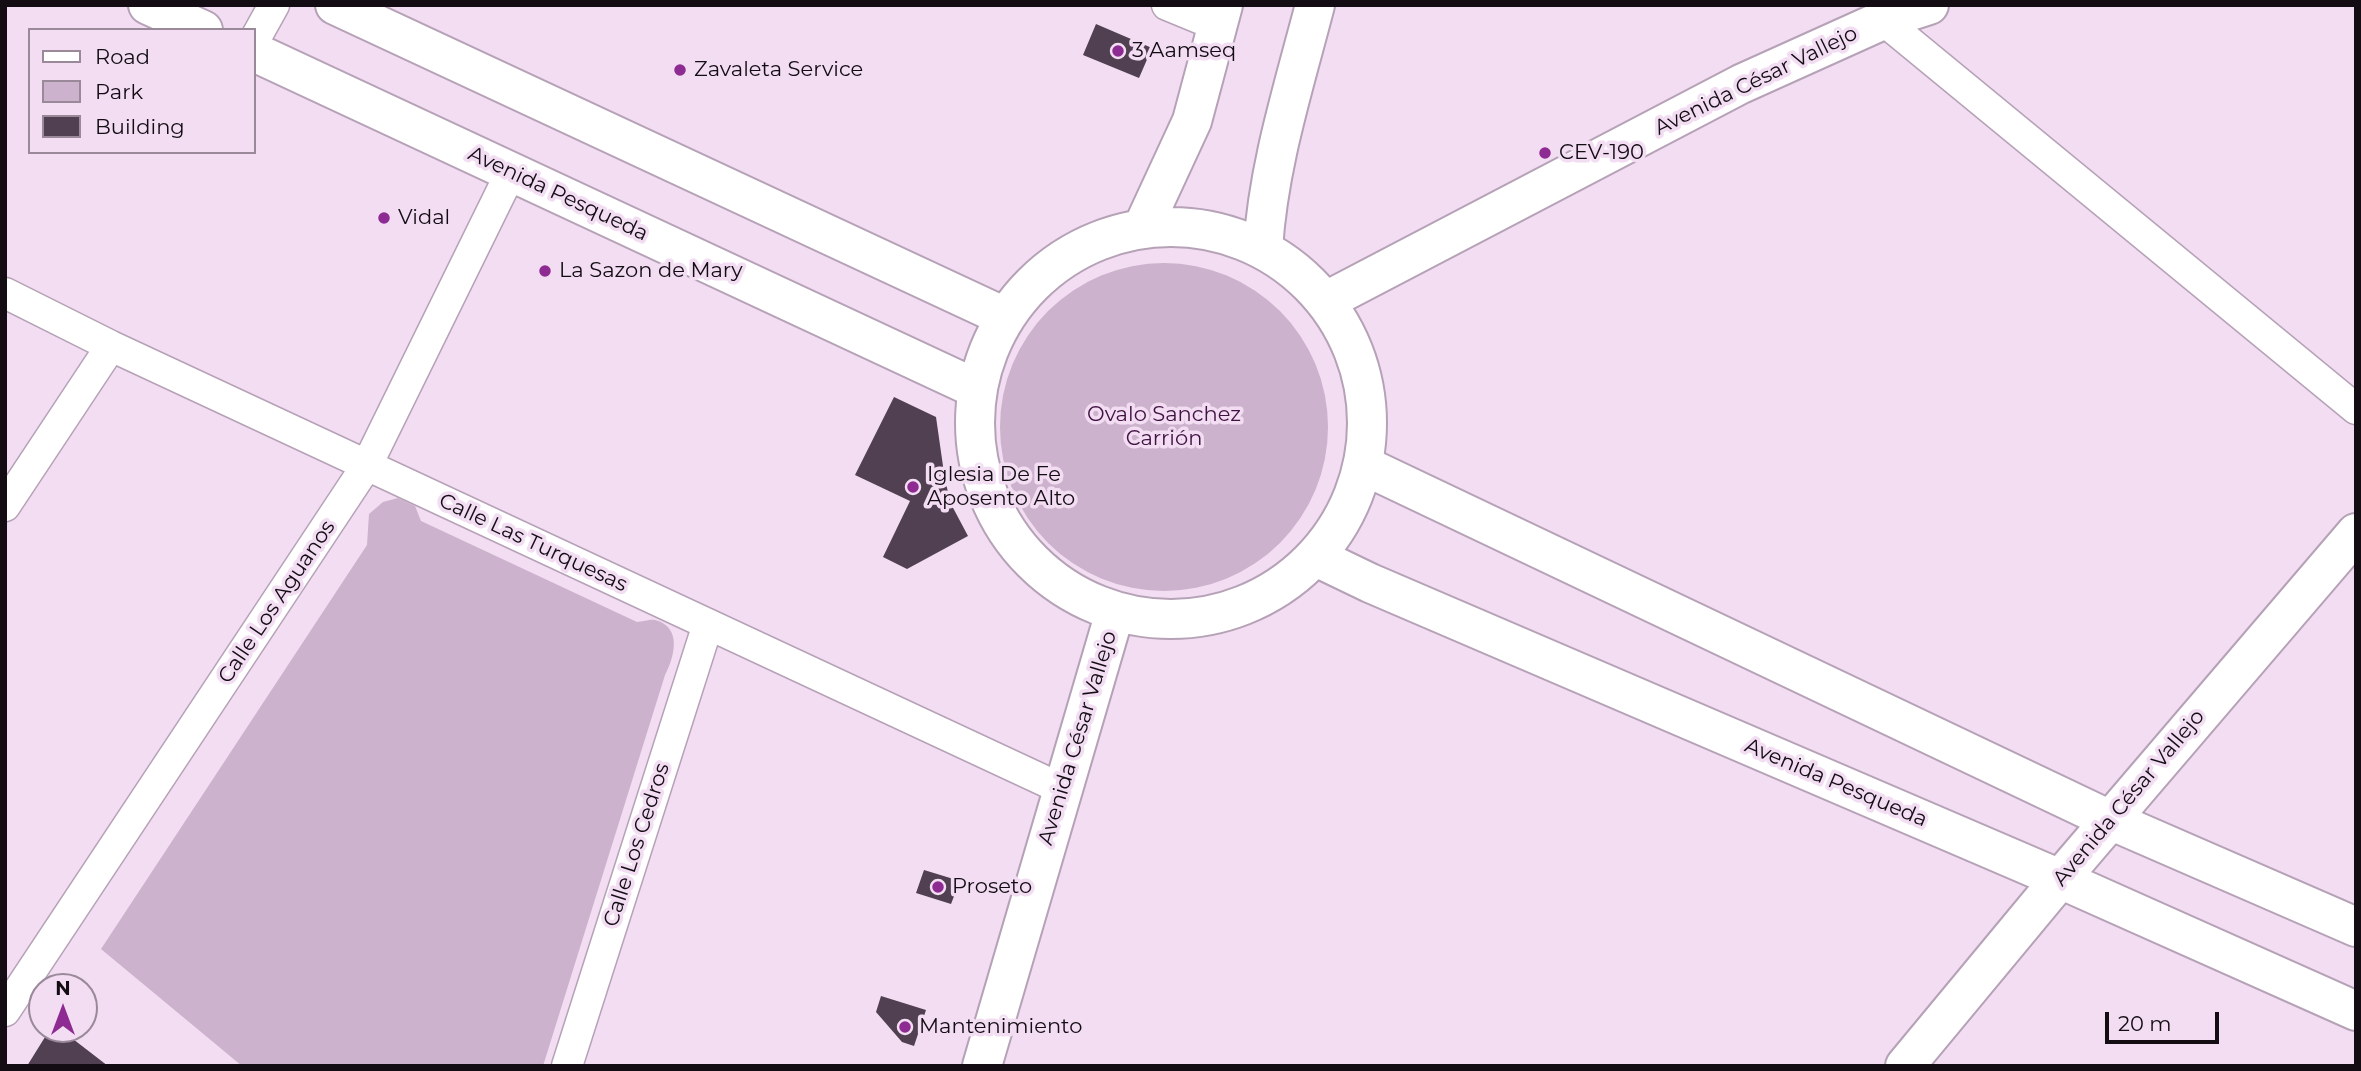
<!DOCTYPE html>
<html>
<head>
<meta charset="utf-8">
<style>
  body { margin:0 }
  #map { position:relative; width:2361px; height:1071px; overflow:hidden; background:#f2ddf2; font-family:Montserrat,sans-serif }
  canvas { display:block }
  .frame { position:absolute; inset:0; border:7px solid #130c13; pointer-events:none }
  .legend { position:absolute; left:28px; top:28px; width:228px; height:126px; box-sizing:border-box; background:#f2ddf2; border:2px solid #998999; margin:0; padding:9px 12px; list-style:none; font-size:21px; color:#130c13 }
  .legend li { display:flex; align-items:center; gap:14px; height:35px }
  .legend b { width:35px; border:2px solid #998999 }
  .north { position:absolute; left:28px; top:973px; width:70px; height:70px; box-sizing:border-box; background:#f2ddf2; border:2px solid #998999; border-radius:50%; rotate:0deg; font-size:19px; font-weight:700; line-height:28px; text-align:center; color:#130c13 }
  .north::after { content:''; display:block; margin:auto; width:24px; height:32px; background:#8e2b92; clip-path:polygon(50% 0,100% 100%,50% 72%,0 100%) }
  .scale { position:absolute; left:2105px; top:1012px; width:114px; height:32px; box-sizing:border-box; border:4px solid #130c13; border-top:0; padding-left:9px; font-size:21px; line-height:24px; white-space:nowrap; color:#130c13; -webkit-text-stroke:5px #f2ddf2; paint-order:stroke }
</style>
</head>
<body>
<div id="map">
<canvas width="2361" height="1071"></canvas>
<div class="frame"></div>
<ul class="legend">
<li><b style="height:9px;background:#fff"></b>Road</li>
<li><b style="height:19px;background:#ccb2cc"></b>Park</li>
<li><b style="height:19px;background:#514051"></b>Building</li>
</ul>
<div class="north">N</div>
<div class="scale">20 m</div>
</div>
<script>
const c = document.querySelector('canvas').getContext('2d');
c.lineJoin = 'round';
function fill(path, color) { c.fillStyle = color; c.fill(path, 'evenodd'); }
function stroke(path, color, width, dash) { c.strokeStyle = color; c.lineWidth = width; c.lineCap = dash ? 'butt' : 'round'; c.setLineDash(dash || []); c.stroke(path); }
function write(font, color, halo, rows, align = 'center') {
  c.font = font + ' Montserrat,sans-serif'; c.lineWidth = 7; c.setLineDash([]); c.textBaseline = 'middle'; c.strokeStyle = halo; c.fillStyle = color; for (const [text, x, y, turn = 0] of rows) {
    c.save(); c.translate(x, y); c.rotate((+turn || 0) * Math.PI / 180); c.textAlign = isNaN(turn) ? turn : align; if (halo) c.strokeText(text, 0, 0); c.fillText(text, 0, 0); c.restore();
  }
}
fill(new Path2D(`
  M1000 427a164 164 0 1 1 328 0a164 164 0 1 1-328 0Z
  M398,498L415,506L421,521L637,622C642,622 651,619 655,620C683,627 674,658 665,675L543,1066H242L101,949L367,545L369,514L383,502Z`), '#ccb2cc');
fill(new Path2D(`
  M1096,24L1152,48L1139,78L1083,55Z
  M894,397L936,417L945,480L951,504L968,536L907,569L883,557L910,501L855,475Z
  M924,870L960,881L951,904L916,893Z
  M881,996L926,1010L914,1046L902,1042L876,1012Z
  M50,1029H60L108,1066H27Z`), '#514051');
const minor = new Path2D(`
  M1167,5L1218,26
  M1883,20L2356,409
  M254,41L274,5
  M5,293L111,346L1062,789
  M5,506L111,346
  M5,1011L367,465L511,172
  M567,1066L708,624`);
const secondary = new Path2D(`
  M148,5L203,30
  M335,5L1005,317
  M254,52L977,389
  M975 423a196 196 0 1 1 392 0a196 196 0 1 1-392 0Z
  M1142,229L1192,121L1223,5
  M1263,249C1268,166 1294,86 1315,5
  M1326,301L1741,84L1883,20L1929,5
  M1365,466L2110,820L2356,927
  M1316,557L1370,583L2060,879L2356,1011
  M982,1066L1115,612
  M1905,1066L2060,879L2356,533`);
stroke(minor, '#b6a2b6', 33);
stroke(secondary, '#b6a2b6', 42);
stroke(minor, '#fff', 30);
stroke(secondary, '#fff', 38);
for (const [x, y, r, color] of [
  [1118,51,7,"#8e2b92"],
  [680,70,7,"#8e2b92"],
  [1545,153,7,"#8e2b92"],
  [384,218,7,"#8e2b92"],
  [545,271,7,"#8e2b92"],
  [913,487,7,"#8e2b92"],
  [938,887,7,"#8e2b92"],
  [905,1027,7,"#8e2b92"]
]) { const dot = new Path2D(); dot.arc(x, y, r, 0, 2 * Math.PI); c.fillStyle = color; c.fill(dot); stroke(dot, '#f2ddf2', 2.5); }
write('21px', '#130c13', '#f2ddf2', [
  ["3 Aamseq",1132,51],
  ["Zavaleta Service",694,70],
  ["CEV-190",1559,153],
  ["Vidal",398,218],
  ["La Sazon de Mary",559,271],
  ["Iglesia De Fe",927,475],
  ["Aposento Alto",927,499],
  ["Proseto",952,887],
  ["Mantenimiento",919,1027]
], 'left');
write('21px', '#130c13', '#f2ddf2', [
  ["Avenida César Vallejo",1756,81,-26],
  ["Avenida Pesqueda",558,194,25],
  ["Calle Las Turquesas",533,543,25],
  ["Calle Los Aguanos",277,602,-56],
  ["Avenida César Vallejo",1078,738,-73],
  ["Avenida Pesqueda",1836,783,23],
  ["Avenida César Vallejo",2129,798,-50],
  ["Calle Los Cedros",637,845,-72]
]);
write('21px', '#401242', '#f2ddf2', [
  ["Ovalo Sanchez",1164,415],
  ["Carrión",1164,439]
]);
</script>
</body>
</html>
